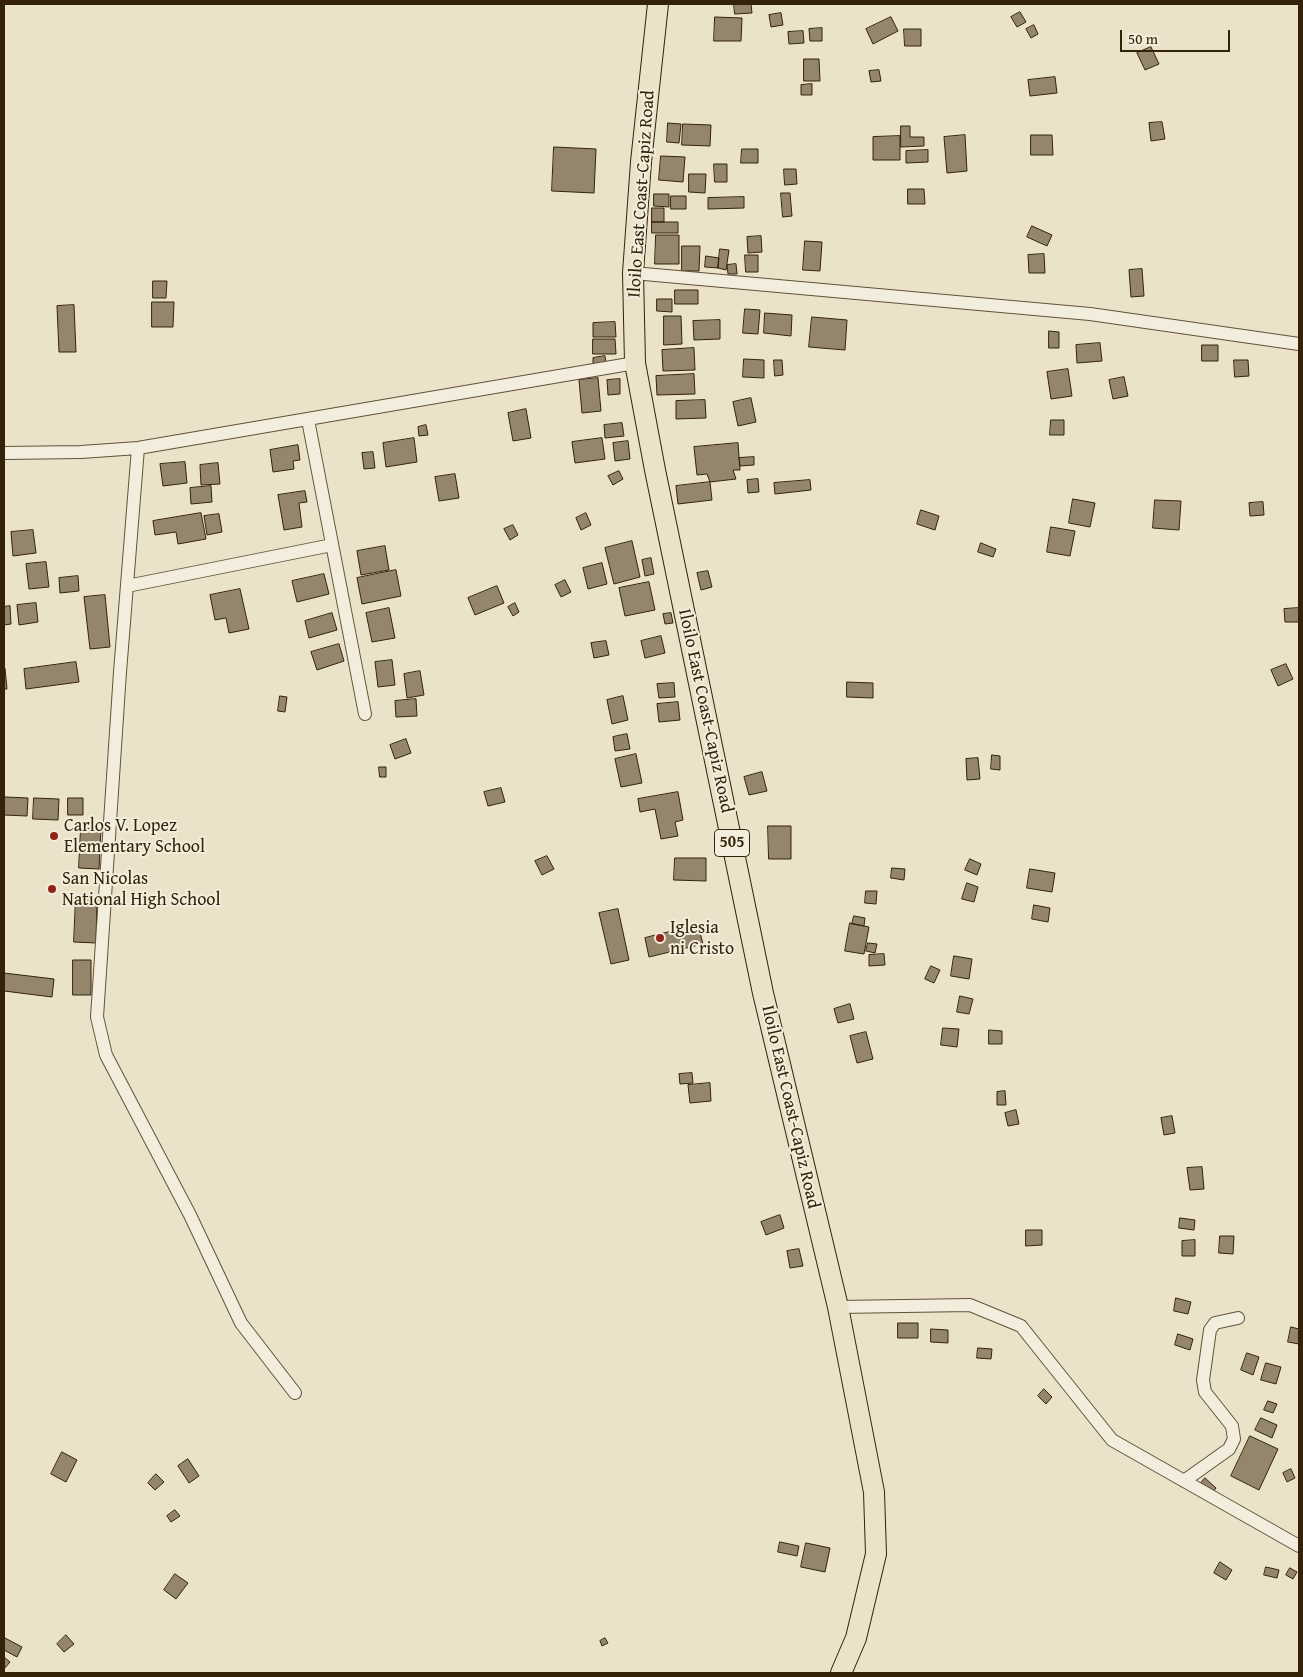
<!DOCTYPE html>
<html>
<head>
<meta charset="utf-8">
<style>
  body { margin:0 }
  #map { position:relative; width:1303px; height:1677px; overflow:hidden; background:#ebe3c9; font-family:"Gentium Book Plus",serif }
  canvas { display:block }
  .frame { position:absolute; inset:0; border:5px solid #342209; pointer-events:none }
  .scale { position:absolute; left:1120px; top:30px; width:110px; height:22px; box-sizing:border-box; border:2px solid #342209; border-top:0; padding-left:6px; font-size:15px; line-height:18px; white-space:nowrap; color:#342209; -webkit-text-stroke:4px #f2eddc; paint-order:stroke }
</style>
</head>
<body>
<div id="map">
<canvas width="1303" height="1677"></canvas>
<div class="frame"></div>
<div class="scale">50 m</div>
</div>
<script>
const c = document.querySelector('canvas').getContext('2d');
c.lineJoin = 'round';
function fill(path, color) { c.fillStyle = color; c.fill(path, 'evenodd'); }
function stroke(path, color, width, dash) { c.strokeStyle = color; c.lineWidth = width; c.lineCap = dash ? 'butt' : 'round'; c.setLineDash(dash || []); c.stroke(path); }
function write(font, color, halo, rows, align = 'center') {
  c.font = font + ' "Gentium Book Plus",serif'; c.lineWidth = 4; c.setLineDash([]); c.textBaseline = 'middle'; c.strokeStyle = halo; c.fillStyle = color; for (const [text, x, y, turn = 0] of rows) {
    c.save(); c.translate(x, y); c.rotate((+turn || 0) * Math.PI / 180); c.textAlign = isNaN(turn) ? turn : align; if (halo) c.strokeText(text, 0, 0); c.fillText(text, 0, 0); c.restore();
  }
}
const building = new Path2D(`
  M734,4H751L752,13L735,14Z
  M1020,12L1026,22L1017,27L1011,17Z
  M781,13L783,25L771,27L769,15Z
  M715,17L742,18L741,41H714Z
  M891,17L898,31L873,44L866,29Z
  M1034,25L1038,34L1031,38L1026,29Z
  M822,28V41H810L809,29Z
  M904,29H921V46H905Z
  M803,31L804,43L789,44L788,32Z
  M1151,47L1159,64L1145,70L1137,53Z
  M804,59H819L820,81H804Z
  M879,70L881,81L871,82L869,71Z
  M1055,77L1057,93L1030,96L1028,80Z
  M812,84V95H801V85Z
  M1162,122L1165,139L1151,141L1149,123Z
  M668,123L681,124L679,143L667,142Z
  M683,124L711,125L710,146L682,145Z
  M901,126H910V137H924V146L901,147Z
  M965,135L967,171L947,173L944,137Z
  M1031,135H1052L1053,155H1031Z
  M900,136V160H873V137Z
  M554,147L596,149L594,193L552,191Z
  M742,149H758V163H741Z
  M928,150V162L906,163V151Z
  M661,156L685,157L683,182L659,180Z
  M714,164H727V182H715Z
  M784,169H796L797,184L785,185Z
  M689,174H706L705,193L689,192Z
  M908,189H924L925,204H908Z
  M781,193H790L792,216L783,217Z
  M654,194H669V207L654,206Z
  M671,196H686V209H671Z
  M744,197V208L708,209V198Z
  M652,208H664V222H652Z
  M652,222H678V233H652Z
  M1032,226L1052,235L1047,246L1027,237Z
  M656,235H679V264H655Z
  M761,236L762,252L748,253L747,237Z
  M805,241L822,242L820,271L803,270Z
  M682,246H700L699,271H682Z
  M720,249L729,250L726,270L718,268Z
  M1044,254L1045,273H1029L1028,255Z
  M745,255H758V272H746Z
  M706,256L719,258L718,268L705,267Z
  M736,264L737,274H728L727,265Z
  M1142,269L1144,296L1131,297L1129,270Z
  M153,281H167L166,298H153Z
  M675,290H698V304H675Z
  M657,299H672V312L657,311Z
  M152,302H174L173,327H152Z
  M74,305L76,352H59L57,306Z
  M745,309L760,310L758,334L743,333Z
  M765,313L792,315L791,336L764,333Z
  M664,316H681L682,344L664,345Z
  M812,317L847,320L845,350L809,347Z
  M720,320V339L694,340L693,321Z
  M615,322L616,337H593V323Z
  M1049,331L1059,332V348H1049Z
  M593,339H615L616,354H593Z
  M1100,343L1102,361L1077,363L1076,345Z
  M1202,345H1218V361H1202Z
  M694,348L695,370L663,371L662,350Z
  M605,356L606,363L593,364V358Z
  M744,359L764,360V378L743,377Z
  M774,360H782L783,375L775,376Z
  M1234,360H1248L1249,376L1235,377Z
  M1068,369L1072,396L1051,399L1047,372Z
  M694,374L695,394L657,395L656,376Z
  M1124,377L1128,396L1113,399L1109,380Z
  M598,378L601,411L582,413L579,380Z
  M620,379V394L608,395L607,380Z
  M751,398L756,422L738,426L733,402Z
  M705,400L706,418L676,419V401Z
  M526,409L531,438L513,441L508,413Z
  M1051,420H1064V435H1050Z
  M622,423L624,436L605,438L604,425Z
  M426,425L428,435L419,436L418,427Z
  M414,438L417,462L386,467L383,443Z
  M602,438L605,459L575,463L572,442Z
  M628,441L630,459L615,461L613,443Z
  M738,443L740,470H733L736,479L710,482L707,474L697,475L694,447Z
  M298,445L300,460L293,461L294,469L273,472L270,450Z
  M373,452L375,468L364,469L362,453Z
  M754,457V465L740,466L739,458Z
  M185,462L187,483L163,486L160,464Z
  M218,463L220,484L201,485L200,465Z
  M619,471L623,479L613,485L608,476Z
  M455,474L459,498L439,501L435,477Z
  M758,479L759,492L748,493L747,480Z
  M810,480L811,490L775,494L774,483Z
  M710,482L712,500L678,504L676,486Z
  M211,486L212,502L191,504L190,488Z
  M305,491L307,502L299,503L302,527L284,530L278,495Z
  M1073,499L1095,503L1090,527L1069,523Z
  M1155,500L1181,501L1179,530L1153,528Z
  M1263,502L1264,515L1250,516L1249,503Z
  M921,510L939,516L935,530L917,524Z
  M201,513L206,539L178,544L176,532L155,535L153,521Z
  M586,513L591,525L581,530L576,518Z
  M219,514L222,532L207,535L204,516Z
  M513,525L518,535L510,540L504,529Z
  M1051,527L1075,531L1070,556L1047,552Z
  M33,530L36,553L13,556L11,532Z
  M632,541L640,577L614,584L605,548Z
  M981,543L996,549L993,557L978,552Z
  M385,546L389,570L361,575L357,551Z
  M651,558L654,574L645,576L642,560Z
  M46,562L49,587L29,589L26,564Z
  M602,563L607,584L588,589L583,568Z
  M396,570L401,596L362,604L357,578Z
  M708,571L712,587L701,590L697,573Z
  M324,574L329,594L297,602L292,581Z
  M78,576L79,591L60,593L59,578Z
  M565,580L571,592L561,597L555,585Z
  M649,582L655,610L625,616L619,588Z
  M497,586L504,603L475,615L468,598Z
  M240,589L249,629L229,633L226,618L215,620L210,595Z
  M105,595L110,647L90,649L84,597Z
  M36,603L38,622L19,625L17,605Z
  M515,603L519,612L513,616L508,607Z
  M10,606L11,624L4,625V607Z
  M389,608L395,638L372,642L366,613Z
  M1299,608V622H1285L1284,609Z
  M332,613L337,630L309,638L305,621Z
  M671,613L673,623L665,624L663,614Z
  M661,636L665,653L645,658L641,641Z
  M606,641L609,655L594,658L591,643Z
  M339,644L344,661L317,670L311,652Z
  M392,660L395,685L378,687L375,662Z
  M76,662L79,682L26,689L24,669Z
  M1286,664L1293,679L1278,686L1271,670Z
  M4,668H5L7,689H4Z
  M420,671L424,695L407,698L404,674Z
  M847,682L873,683V698L847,697Z
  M674,683L675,697L659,698L657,684Z
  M280,696L287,697L285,712L278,711Z
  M623,696L628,720L612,724L607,700Z
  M416,699L417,716L396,717L395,701Z
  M678,702L680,720L659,722L657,704Z
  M627,734L630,749L615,751L613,737Z
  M406,739L411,753L395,759L390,745Z
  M636,754L642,783L621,787L615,759Z
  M992,755L1000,756V770L991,769Z
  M978,758L980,779L967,780L966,759Z
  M379,767H386V777H380Z
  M762,772L767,791L749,795L744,777Z
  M501,788L505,802L488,806L484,792Z
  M678,792L683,820L675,822L678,836L661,839L655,809L640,812L638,799Z
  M5,797L28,798L27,816L4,815Z
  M34,798L59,799L58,820L33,819Z
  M68,798H83V815H68Z
  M768,826H791V859H769Z
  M81,828L101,829L99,869L79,868Z
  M547,856L554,869L542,875L535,861Z
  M675,858H706V881L674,880Z
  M970,859L981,864L977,875L965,870Z
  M892,868L905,869L904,880L891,878Z
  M1030,869L1055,873L1052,892L1027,888Z
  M967,883L978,887L974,902L962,899Z
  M866,891H877L876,904L865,903Z
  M76,897L97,898L96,943L74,942Z
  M1034,905L1050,908L1048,922L1032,919Z
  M618,909L629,960L611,964L599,913Z
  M854,916L865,918L864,926L852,924Z
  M850,923L869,927L864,954L845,951Z
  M698,925L703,944L649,957L645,938Z
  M868,943L877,944L875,953L866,951Z
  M884,954L885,965L869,966V955Z
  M954,956L972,959L969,979L951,976Z
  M73,960H91V995H73Z
  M931,966L940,970L934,983L925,979Z
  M4,973L54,979L52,997L4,991Z
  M960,996L973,999L969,1014L957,1012Z
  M850,1004L854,1019L838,1023L834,1009Z
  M943,1028L959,1029L957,1047L941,1045Z
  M989,1030L1002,1031V1044H989Z
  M866,1032L873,1059L857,1063L850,1036Z
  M692,1073L693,1083L680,1084L679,1074Z
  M710,1083L711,1101L690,1103L688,1085Z
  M1005,1091L1006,1105H997V1092Z
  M1016,1110L1019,1124L1008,1126L1005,1113Z
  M1172,1116L1175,1133L1164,1135L1161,1118Z
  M1202,1167L1204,1189L1190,1190L1187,1168Z
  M780,1215L784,1228L766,1235L761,1222Z
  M1180,1218L1195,1220L1194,1230L1179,1228Z
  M1026,1230H1042V1245L1026,1246Z
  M1220,1236H1234L1233,1254L1219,1253Z
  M1195,1240V1256H1182V1241Z
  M799,1249L803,1266L790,1268L787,1251Z
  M1176,1298L1191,1302L1188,1314L1174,1311Z
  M898,1323H918V1338H898Z
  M1291,1327L1299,1329V1344L1288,1342Z
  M931,1329L948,1330V1343L931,1342Z
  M1178,1334L1193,1339L1190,1350L1175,1345Z
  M978,1348L992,1349L991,1359L977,1358Z
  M1247,1353L1259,1357L1253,1375L1241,1370Z
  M1266,1363L1281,1367L1276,1384L1261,1380Z
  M1044,1389L1052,1397L1046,1404L1038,1396Z
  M1268,1401L1277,1404L1273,1413L1264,1410Z
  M1261,1418L1277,1425L1272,1438L1255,1430Z
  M1250,1436L1278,1449L1259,1490L1231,1476Z
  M62,1452L77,1460L66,1482L51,1474Z
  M188,1459L199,1476L189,1483L178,1466Z
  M1291,1469L1295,1478L1287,1482L1283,1473Z
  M156,1474L164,1482L155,1490L148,1483Z
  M1205,1478L1216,1488L1212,1493L1201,1483Z
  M175,1510L180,1516L171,1522L167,1516Z
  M780,1542L799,1546L797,1556L778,1552Z
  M806,1543L830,1548L825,1572L801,1567Z
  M1220,1562L1232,1570L1226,1580L1214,1573Z
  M1266,1567L1279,1570L1277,1578L1264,1575Z
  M1290,1568L1297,1572L1293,1579L1286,1575Z
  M175,1574L188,1583L176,1599L164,1590Z
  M66,1635L74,1644L64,1652L57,1644Z
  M5,1638L22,1647L17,1657L4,1650Z
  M605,1638L608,1643L602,1646L600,1641Z
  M4,1657L10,1662L4,1669Z`);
fill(building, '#93866d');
stroke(building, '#342209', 1);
const minor = new Path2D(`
  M633,273L1090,314L1299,344
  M308,420L365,714
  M138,448L120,672L97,1017L106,1055L190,1215L241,1323L295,1393
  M4,453L81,452L138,448L635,363
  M127,586L332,545
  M838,1307L970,1305L1021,1326L1112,1440L1299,1546
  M1184,1481L1229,1449L1234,1439L1232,1426L1205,1392L1203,1380L1210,1330L1215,1323L1238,1318`);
const primary = new Path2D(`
  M658,4L641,162L633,273L635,363L655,470L763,993L838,1307L874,1492L876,1554L856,1638L841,1673`);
stroke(minor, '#625239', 14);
stroke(primary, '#342209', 22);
stroke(minor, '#f2eddc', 12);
stroke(primary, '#ebe3c9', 20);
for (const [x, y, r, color] of [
  [54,836,5,"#8f2418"],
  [52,889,5,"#8f2418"],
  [660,938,5,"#8f2418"]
]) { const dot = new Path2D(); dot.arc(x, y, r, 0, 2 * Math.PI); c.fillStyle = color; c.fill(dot); stroke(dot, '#f2eddc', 2); }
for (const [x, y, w] of [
  [732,843,35]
]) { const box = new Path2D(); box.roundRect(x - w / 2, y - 13.5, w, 27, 4); c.fillStyle = '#f2eddc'; c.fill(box); stroke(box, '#342209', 1); }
write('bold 16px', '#342209', null, [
  ["505",732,843]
]);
write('18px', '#342209', '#f2eddc', [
  ["Iloilo East Coast-Capiz Road",642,194,-86],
  ["Iloilo East Coast-Capiz Road",705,711,78],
  ["Iloilo East Coast-Capiz Road",790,1107,77]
]);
write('18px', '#342209', '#f2eddc', [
  ["Carlos V. Lopez",64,826],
  ["Elementary School",64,847],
  ["San Nicolas",62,879],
  ["National High School",62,900],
  ["Iglesia",670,928],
  ["ni Cristo",670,949]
], 'left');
</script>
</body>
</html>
